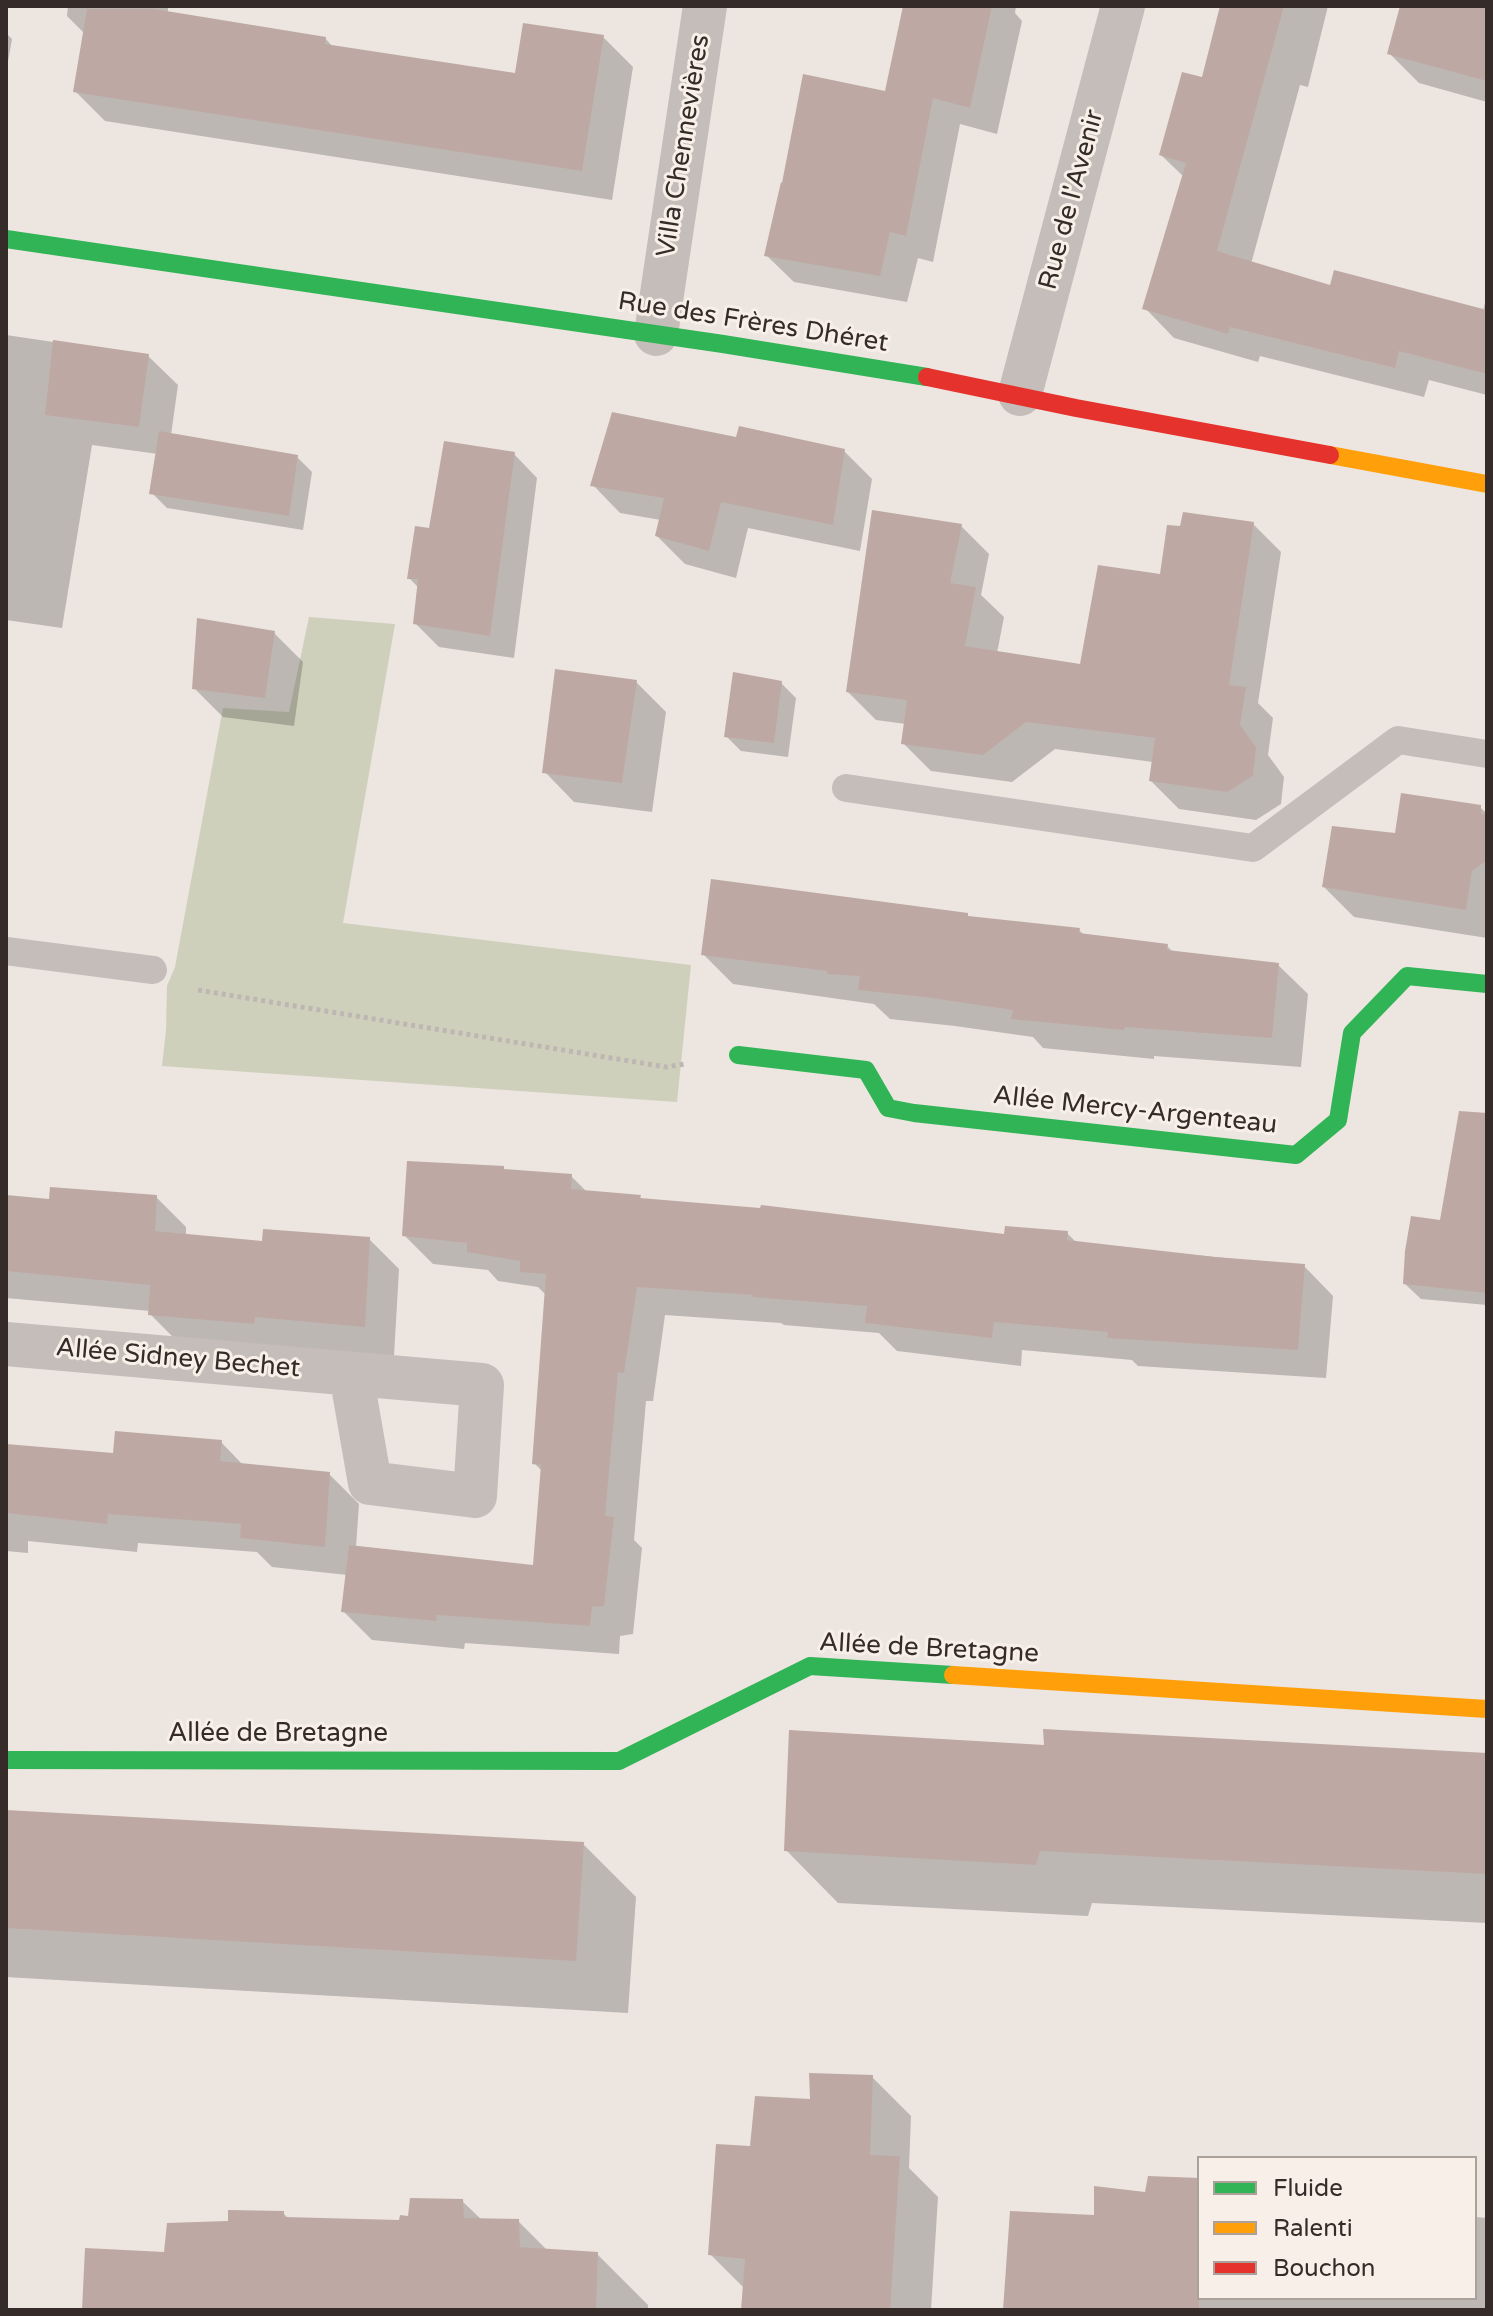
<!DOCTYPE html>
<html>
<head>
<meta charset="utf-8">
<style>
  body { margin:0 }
  #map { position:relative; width:1493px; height:2316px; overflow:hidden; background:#ece5e0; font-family:"Varela Round",sans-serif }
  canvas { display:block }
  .frame { position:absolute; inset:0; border:8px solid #352b28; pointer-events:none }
  .legend { position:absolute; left:1197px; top:2156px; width:280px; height:144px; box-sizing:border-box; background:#f8efe8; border:2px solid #aaa19b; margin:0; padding:10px 14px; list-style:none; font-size:24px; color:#352b28 }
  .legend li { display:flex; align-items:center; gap:16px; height:40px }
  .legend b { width:40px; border:2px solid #aaa19b }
</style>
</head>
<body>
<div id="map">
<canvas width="1493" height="2316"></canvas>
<div class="frame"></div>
<ul class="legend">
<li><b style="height:10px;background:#30b455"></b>Fluide</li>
<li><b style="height:10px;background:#ff9f0a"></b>Ralenti</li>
<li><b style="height:10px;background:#e5322d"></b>Bouchon</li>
</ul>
</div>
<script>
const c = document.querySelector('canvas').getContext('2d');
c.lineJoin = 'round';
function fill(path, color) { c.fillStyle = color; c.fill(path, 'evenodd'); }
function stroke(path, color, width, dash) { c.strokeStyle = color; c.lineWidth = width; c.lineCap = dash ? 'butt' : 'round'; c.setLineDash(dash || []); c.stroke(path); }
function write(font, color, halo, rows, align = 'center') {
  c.font = font + ' "Varela Round",sans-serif'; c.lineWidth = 6; c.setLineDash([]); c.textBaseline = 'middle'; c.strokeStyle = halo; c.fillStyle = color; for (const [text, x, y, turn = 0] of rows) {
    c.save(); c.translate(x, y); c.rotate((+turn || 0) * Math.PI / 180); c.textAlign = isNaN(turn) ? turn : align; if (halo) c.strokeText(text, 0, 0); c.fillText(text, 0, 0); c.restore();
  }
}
fill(new Path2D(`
  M309,617L395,624L343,923L691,965L677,1102L162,1066L166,1030L167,986L175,967L223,708L289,712Z`), '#cfd0bb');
fill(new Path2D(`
  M68,6H168V13L325,38L333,47L517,76L603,37L633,67L612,200L105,121L75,91L85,34L67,16Z
  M905,6H1016L1015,13L1022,21L997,134L960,124L933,262L918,258L907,302L794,282L766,255L886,94Z
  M1222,6H1328L1308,87L1300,85L1251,264L1331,287L1483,311L1487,295V395L1429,380L1424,397L1260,356L1258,362L1174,338L1145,308L1184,177L1161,155L1204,80Z
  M1402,6H1487V102L1419,83L1389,53Z
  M6,33L12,39L6,73Z
  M6,335L148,356L178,385L171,435L297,457L312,472L303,530L167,508L152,493L158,454L92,445L62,628L6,620Z
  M738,440L844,451L872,479L860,551L748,528L736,578L685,564L657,536L661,520L620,513L593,485Z
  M514,454L537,478L514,658L439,647L415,623L419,588L409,578L431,530Z
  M1253,524L1281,552L1258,703L1273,718L1268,755L1284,777L1281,804L1256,820L1179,809L1151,781L1153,762L1055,749L1012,782L931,771L903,743L906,724L876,720L848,692L961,526L989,554L981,595L1004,617L997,653L1081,666L1162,576Z
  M274,633L303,662L294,726L223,717L194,688Z
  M636,682L666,712L652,812L574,802L545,772Z
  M781,683L796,698L788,757L741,751L726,736Z
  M1479,806L1487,814V938L1354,917L1324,887Z
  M970,918L1079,930L1085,936L1167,946L1174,953L1278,965L1308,994L1301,1067L1154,1056V1059L1043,1048L1033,1037L955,1026L890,1019L874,1004L733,984L703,954Z
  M503,1168L507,1171L571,1176L588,1193L640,1197L644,1201L1006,1236L1067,1233L1077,1243L1304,1266L1333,1296L1326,1378L1138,1366L1132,1360L1022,1350L1021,1366L897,1351L879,1333L784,1325L781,1323L665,1315L653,1401H646L634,1540L642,1548L633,1634L620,1636L619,1654L465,1643L464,1649L372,1640L343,1611L348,1575L272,1567L257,1552L138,1543L137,1552L28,1541V1553L6,1551V1446L115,1456L221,1442L244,1466L329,1474L359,1504L356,1547L535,1567L542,1471L534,1463L547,1296L538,1287L498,1281L488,1270L433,1264L404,1235Z
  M6,1197L50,1202L156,1197L186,1227V1236L264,1243L369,1239L399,1269L394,1356L180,1344L150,1314V1311L6,1298Z
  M1487,1199V1305L1421,1299L1405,1284L1442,1222Z
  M1046,1747L1487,1755V1923L1092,1903L1088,1916L838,1903L786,1850Z
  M6,1812L583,1844L636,1897L628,2013L6,1977Z
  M872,2077L911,2116L909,2168L938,2197L931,2310H743L745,2289L710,2254L752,2148L812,2101Z
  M1199,2181V2298H1475V2217L1487,2218V2310H1005L1096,2217L1146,2194Z
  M462,2201L482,2220L518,2221L548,2251L597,2254L648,2305V2310H84L165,2254L230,2223L283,2213L289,2219L401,2222Z`), '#0003');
fill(new Path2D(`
  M903,6H992L970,108L933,98L906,236L890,232L880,276L764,256L781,182L782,183L803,74L885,91Z
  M1220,6H1284L1217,251L1330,285L1334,270L1487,310V374L1399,351L1395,368L1230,327L1228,334L1142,309L1186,163L1159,155L1182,72L1202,77Z
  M1400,6H1487V81L1387,54Z
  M87,9H154L326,37L325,44L515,73L523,23L604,35L582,171L73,92Z
  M53,340L149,354L139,427L45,415Z
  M612,412L736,437L739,426L845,449L833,525L721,502L709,551L655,536L664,498L590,486Z
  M159,431L298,455L289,516L149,494Z
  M444,441L515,452L490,636L413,624L418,579H407L415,526L429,528Z
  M872,510L962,524L950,583L976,587L965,646L1080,664L1098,565L1160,574L1167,525L1180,526L1183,512L1254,522L1229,685L1246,687L1240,725L1256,747L1253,776L1227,792L1149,781L1155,738L1026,722L983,755L901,744L907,700L846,692Z
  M197,618L275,631L265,698L192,689Z
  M555,669L637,680L622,783L542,773Z
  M733,672L782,681L774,743L724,737Z
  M1401,793L1481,805V814L1487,815V860L1472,871L1466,910L1322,887L1332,826L1395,833Z
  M711,879L968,913V916L1080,928L1079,933L1168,944L1167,950L1279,963L1272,1038L1125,1027L1124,1030L1011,1019L1013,1010L924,997L858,990L860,976L827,974V971L701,955Z
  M1459,1111L1487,1113V1293L1403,1284L1405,1251L1411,1216L1440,1220Z
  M407,1161L504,1166V1169L572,1174L571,1189L641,1195L640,1198L760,1208L761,1205L1004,1234L1005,1226L1068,1231L1067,1240L1215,1257L1305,1264L1298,1350L1107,1338L1108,1332L994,1322L992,1338L865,1323L867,1306L752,1297L753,1295L637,1287L624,1373L618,1372L605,1516L614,1517L604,1606L592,1607L590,1626L437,1615L436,1621L341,1612L349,1545L533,1565L541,1465L532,1464L546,1274L520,1272V1261L467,1252V1243L402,1236Z
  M50,1187L157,1195L155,1231L262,1241L263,1229L370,1237L365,1327L255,1317L254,1324L148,1315L150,1285L6,1271V1195L49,1199Z
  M115,1431L222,1440L220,1461L330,1472L325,1547L240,1538L241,1524L108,1514L107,1524L6,1513V1444L113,1453Z
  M1043,1729L1487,1753V1874L1040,1851L1036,1865L784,1851L789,1730L1044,1745Z
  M6,1810L584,1842L576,1961L6,1928Z
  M809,2073L873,2075L870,2155L900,2156L890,2310H741L745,2259L708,2255L716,2144L750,2146L755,2096L810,2099Z
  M1148,2176L1199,2178V2310H1003L1010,2211L1094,2215V2186L1145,2192Z
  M410,2198L463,2199L464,2218L519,2219L520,2247L598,2252L596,2310H82L85,2248L164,2252L167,2223L228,2221V2210L284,2211V2217L399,2220L400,2215L408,2216Z`), '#bea8a3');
stroke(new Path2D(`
  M198,990L666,1067L685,1064`), '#beb6b2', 5, [4, 4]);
stroke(new Path2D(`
  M846,788L1253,848L1398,740L1487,754
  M6,951L153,970`), '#c5bdb9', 28);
stroke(new Path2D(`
  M656,334L705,6
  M1020,394L1123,6
  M6,1344L482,1385L475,1496L370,1483L351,1374`), '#c5bdb9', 44);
stroke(new Path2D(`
  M6,239L723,344L927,377
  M738,1055L866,1070L888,1108L914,1113L1296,1155L1338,1120L1352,1033L1407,976L1487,984
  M6,1760L619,1761L810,1666L953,1675`), '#30b455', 18);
stroke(new Path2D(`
  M1330,455L1487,484
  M953,1675L1487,1709`), '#ff9f0a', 18);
stroke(new Path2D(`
  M927,377L1076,408L1330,455`), '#e5322d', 18);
write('26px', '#352b28', '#f8efe8', [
  ["Villa Chennevières",684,146,-81],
  ["Rue de l'Avenir",1072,200,-75],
  ["Rue des Frères Dhéret",753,323,9],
  ["Allée Mercy-Argenteau",1135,1111,6],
  ["Allée Sidney Bechet",178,1359,5],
  ["Allée de Bretagne",929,1649,3],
  ["Allée de Bretagne",278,1734]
]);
</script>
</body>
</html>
